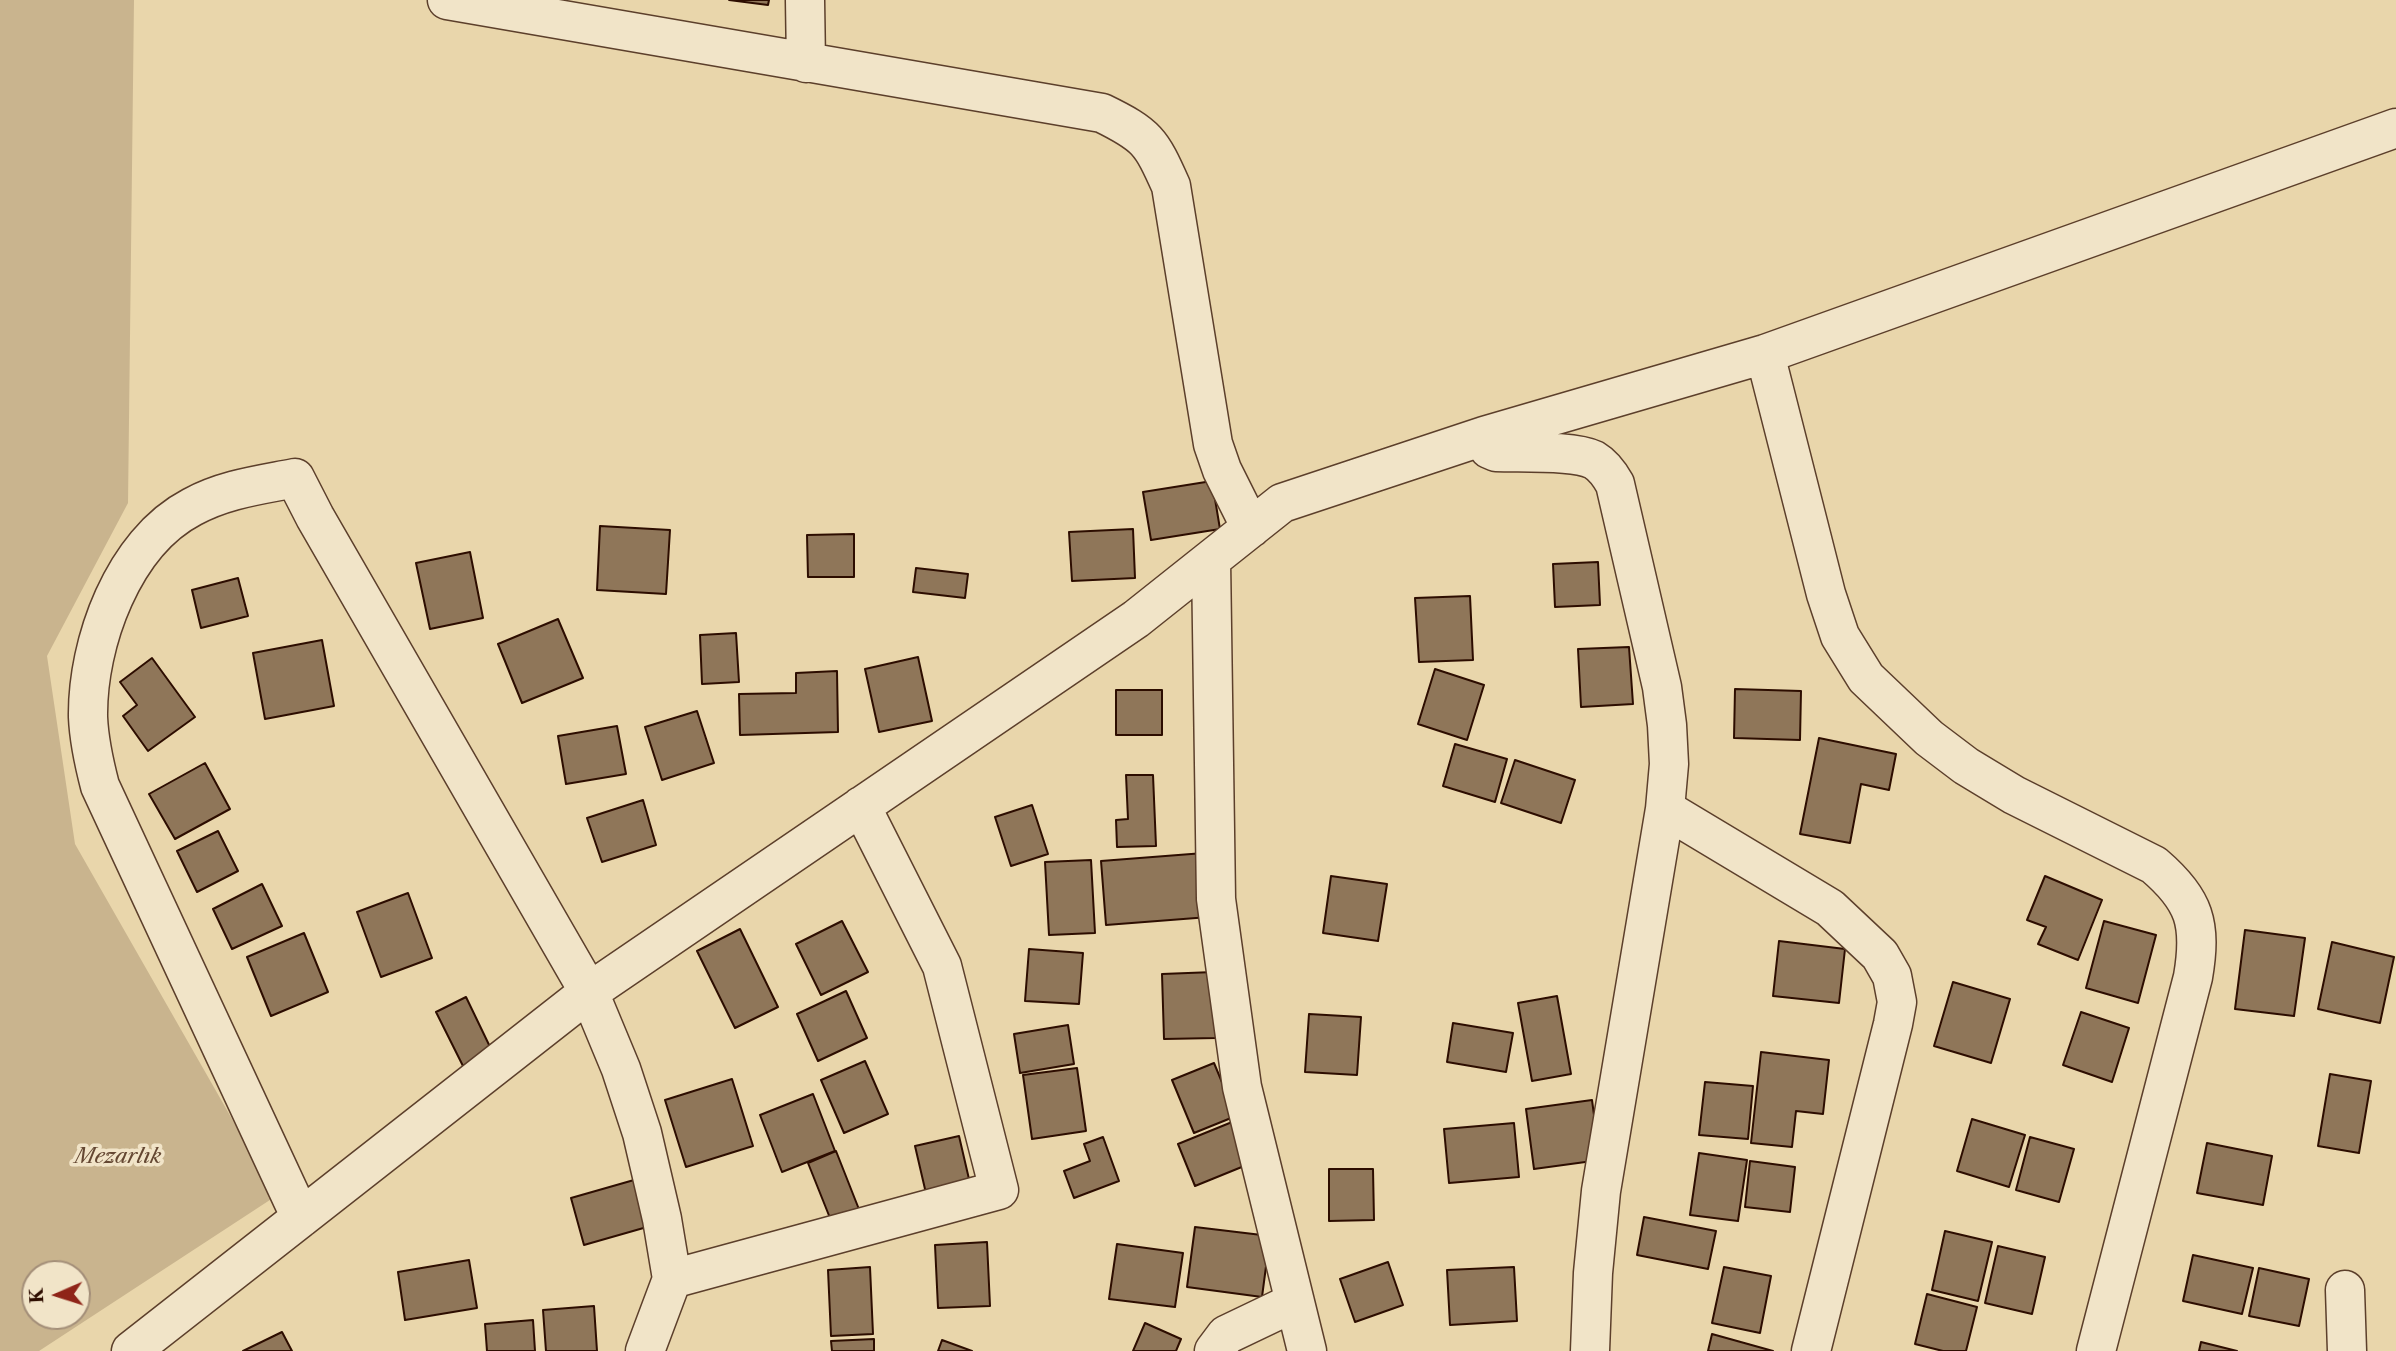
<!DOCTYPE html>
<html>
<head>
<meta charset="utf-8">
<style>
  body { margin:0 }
  #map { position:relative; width:2396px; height:1351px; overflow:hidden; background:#e9d6ab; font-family:"Libre Caslon Text",serif }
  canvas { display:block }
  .north { position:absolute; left:21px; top:1260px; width:70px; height:70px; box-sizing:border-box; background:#f1e4c8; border:2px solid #a38e78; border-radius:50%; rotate:267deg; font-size:19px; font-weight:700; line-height:28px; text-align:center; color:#2d0d00 }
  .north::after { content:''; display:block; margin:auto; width:24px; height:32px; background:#8f2418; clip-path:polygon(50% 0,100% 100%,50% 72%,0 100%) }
</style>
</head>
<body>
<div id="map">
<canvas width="2396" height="1351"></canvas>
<div class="north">K</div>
</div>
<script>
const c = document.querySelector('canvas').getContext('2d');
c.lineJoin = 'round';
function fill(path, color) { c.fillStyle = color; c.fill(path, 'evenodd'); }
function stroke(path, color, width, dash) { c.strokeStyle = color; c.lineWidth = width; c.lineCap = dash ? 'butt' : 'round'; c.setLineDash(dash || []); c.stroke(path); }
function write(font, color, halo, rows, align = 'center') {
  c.font = font + ' "Libre Caslon Text",serif'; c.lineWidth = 7; c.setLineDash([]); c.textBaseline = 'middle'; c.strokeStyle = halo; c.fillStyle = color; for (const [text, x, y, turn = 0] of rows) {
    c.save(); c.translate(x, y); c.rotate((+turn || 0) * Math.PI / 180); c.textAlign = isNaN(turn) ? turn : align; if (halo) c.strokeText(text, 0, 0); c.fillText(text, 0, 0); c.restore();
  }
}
fill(new Path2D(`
  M0,0H134L128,503L47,656L75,844L276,1196L39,1351H0ZM35,1274H77V1316H35Z`), '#c9b48e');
const building = new Path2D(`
  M729,0H769L768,5Z
  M1212,481L1220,529L1151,540L1143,492Z
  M600,526L670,530L666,594L597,590Z
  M1133,529L1135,578L1072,581L1069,532Z
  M854,534V577H808L807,535Z
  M470,552L483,618L430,629L416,563Z
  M1598,562L1600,605L1555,607L1553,564Z
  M916,568L968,574L965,598L913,592Z
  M238,578L248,616L201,628L192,590Z
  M1470,596L1473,660L1419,662L1415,598Z
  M558,619L583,678L522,703L498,644Z
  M736,633L739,682L702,684L700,635Z
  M322,640L334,706L265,719L253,653Z
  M1629,647L1633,704L1581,707L1578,649Z
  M918,657L932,721L879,732L865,669Z
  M152,658L195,717L148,751L123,716L137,705L120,682Z
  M1435,669L1484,685L1467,740L1418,724Z
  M837,671L838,732L740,735L739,694L796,693V673Z
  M1735,689L1801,691L1800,740L1734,738Z
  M1116,690H1162V735H1116Z
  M697,711L714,763L662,780L645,727Z
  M617,726L626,774L566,784L558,736Z
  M1819,738L1896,754L1889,790L1861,784L1850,843L1800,834Z
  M1455,744L1507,759L1495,802L1443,786Z
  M1515,760L1575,780L1561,823L1501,803Z
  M205,763L230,809L175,839L149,794Z
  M1126,775H1153L1156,846L1117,847L1116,820L1128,819Z
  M643,800L656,845L602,862L587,818Z
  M1032,805L1048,854L1011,866L995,817Z
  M218,831L238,871L197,892L177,851Z
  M1204,853L1209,917L1106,925L1101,861Z
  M1091,860L1095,933L1049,935L1045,862Z
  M1331,876L1387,884L1378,941L1323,933Z
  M2045,876L2102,900L2078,960L2038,944L2046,927L2027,920Z
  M262,884L282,926L232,949L213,909Z
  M408,893L432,958L381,977L357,912Z
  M842,921L868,972L821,995L796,944Z
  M2104,921L2156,935L2138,1003L2086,988Z
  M740,929L778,1007L735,1028L697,951Z
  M2245,930L2305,938L2294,1016L2235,1009Z
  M304,933L328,992L271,1016L247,957Z
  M1779,941L1845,949L1839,1003L1773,996Z
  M2332,942L2394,957L2380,1023L2318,1009Z
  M1029,949L1083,953L1079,1004L1025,1001Z
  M1214,972L1216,1038L1164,1039L1162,974Z
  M1953,982L2010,999L1991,1063L1934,1046Z
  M846,991L867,1038L818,1061L797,1014Z
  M1557,996L1571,1074L1532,1081L1518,1003Z
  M466,997L492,1051L463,1066L436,1012Z
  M2081,1012L2129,1028L2112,1082L2063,1065Z
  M1309,1014L1361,1017L1357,1075L1305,1072Z
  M1453,1023L1513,1033L1506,1072L1447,1062Z
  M1068,1025L1074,1064L1020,1073L1014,1034Z
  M1761,1052L1829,1060L1823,1114L1796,1111L1792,1147L1751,1143Z
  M865,1061L888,1114L844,1133L821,1080Z
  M1214,1063L1236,1116L1194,1133L1172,1080Z
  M1077,1068L1086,1131L1032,1139L1023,1075Z
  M2330,1074L2371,1081L2359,1153L2318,1146Z
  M732,1079L753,1146L686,1167L665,1100Z
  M1705,1082L1753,1086L1748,1139L1699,1135Z
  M813,1094L835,1151L782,1172L760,1115Z
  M1592,1100L1600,1160L1534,1169L1526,1109Z
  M1972,1119L2025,1135L2009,1187L1957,1171Z
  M1237,1120L1254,1162L1195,1186L1178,1144Z
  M1514,1123L1519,1177L1449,1183L1444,1129Z
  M959,1136L972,1192L928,1202L915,1146Z
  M1103,1137L1119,1181L1074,1198L1064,1171L1090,1161L1084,1144Z
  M2030,1137L2074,1149L2059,1202L2016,1190Z
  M2207,1143L2272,1156L2263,1205L2197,1193Z
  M836,1151L864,1222L836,1233L808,1163Z
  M1699,1153L1747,1160L1738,1221L1690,1215Z
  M1750,1161L1795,1167L1790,1212L1745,1207Z
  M1329,1169H1373L1374,1220L1329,1221Z
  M634,1180L647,1227L584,1245L571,1198Z
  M1644,1217L1716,1231L1708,1269L1637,1255Z
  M1195,1227L1270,1236L1262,1297L1187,1287Z
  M1945,1231L1992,1242L1978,1301L1932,1290Z
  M987,1242L990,1306L938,1308L935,1245Z
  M1117,1244L1183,1253L1175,1307L1109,1299Z
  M1998,1246L2045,1257L2032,1314L1985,1303Z
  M2193,1255L2253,1268L2242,1314L2183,1301Z
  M469,1260L477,1308L405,1320L398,1272Z
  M1388,1262L1403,1305L1355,1322L1340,1279Z
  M870,1267L873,1334L831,1336L828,1270Z
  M1514,1267L1517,1321L1450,1325L1447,1270Z
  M1724,1267L1771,1276L1760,1333L1712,1323Z
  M2259,1268L2309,1279L2299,1326L2249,1316Z
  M1927,1294L1977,1307L1966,1351H1943L1915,1344Z
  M594,1306L597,1351H546L543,1310Z
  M533,1320L535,1351H487L485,1324Z
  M1145,1323L1181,1339L1176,1351H1133Z
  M282,1332L292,1351H243Z
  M1712,1334L1773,1351H1708Z
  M874,1339V1351H832L831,1341Z
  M942,1340L972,1351H938Z
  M2201,1342L2237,1351H2199Z`);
fill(building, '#8f7659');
stroke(building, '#2d0d00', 2);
const minor = new Path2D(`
  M447,0L1102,113C1147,135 1151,141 1171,186L1213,444L1222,470L1251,528
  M805,0L806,63
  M1765,354L1826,594L1840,636L1866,678L1929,738L1966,766L2014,795L2154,865C2195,900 2202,924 2193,977L2096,1351
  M1484,436L1489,449L1496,452C1522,453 1573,450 1594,460C1604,466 1610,475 1615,484L1662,687L1667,725L1669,764L1665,809L1601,1191L1593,1273L1590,1351
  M1211,560L1216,899L1242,1087L1307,1351
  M1665,809L1830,908L1880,955L1892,976L1897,1002L1893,1024L1811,1351
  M301,1218L100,786C94,763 89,741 88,717C87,643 123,543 192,507C225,489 260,485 295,478L315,517L589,992L621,1069L642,1133L662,1219L672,1279L645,1351
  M672,1279L999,1190L942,966L861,806
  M2345,1290L2347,1351
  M131,1351L589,992L1136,619L1282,503L1484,436L1765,354L2396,128
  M1214,1351L1226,1335L1295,1302`);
stroke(minor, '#5c3f2b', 41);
stroke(minor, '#f1e4c8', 38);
write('italic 21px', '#644732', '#f1e4c8', [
  ["Mezarlık",118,1157]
]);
</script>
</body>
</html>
